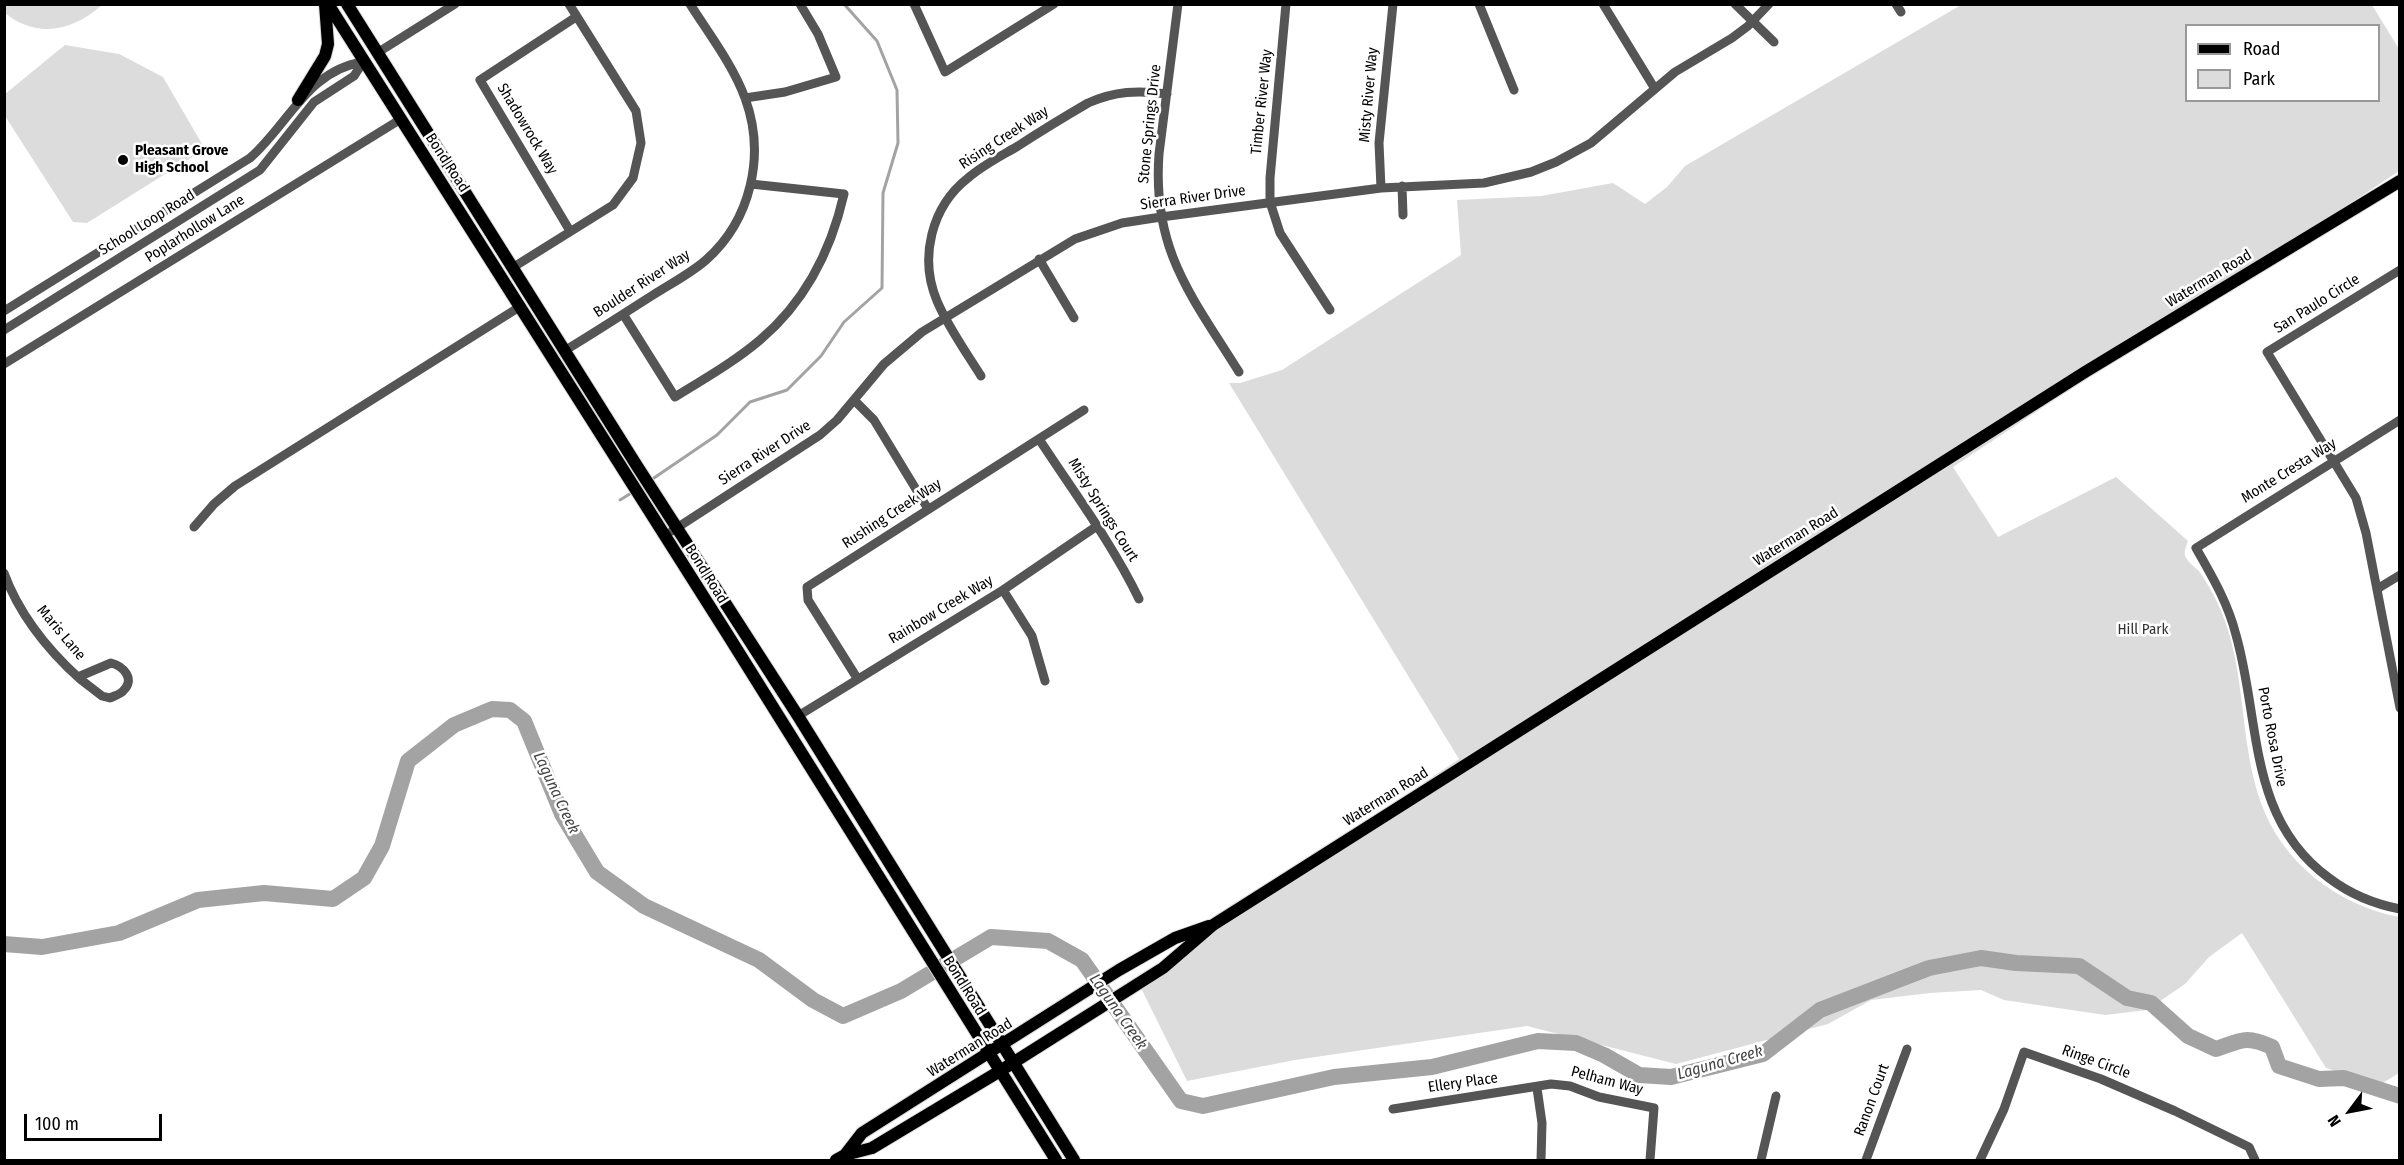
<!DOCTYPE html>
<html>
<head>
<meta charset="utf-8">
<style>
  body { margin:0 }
  #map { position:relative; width:2404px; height:1165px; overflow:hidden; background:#fff; font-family:"Fira Sans Condensed",sans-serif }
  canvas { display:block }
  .frame { position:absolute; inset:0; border:6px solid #000; pointer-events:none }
  .legend { position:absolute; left:2185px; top:24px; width:195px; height:78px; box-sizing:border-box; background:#fff; border:2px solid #999; margin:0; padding:8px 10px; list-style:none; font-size:18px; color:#000 }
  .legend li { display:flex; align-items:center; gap:12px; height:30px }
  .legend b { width:30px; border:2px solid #999 }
  .north { position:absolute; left:2320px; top:1081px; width:60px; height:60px; -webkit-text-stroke:4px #fff; paint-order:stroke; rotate:238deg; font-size:16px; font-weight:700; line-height:24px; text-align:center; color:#000 }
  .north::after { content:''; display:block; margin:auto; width:21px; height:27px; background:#000; clip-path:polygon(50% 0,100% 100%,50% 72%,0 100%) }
  .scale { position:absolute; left:24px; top:1114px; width:138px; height:27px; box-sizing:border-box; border:3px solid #000; border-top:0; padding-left:8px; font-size:18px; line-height:21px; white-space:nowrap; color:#000; -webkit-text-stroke:4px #fff; paint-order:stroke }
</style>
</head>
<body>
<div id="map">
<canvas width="2404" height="1165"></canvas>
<div class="frame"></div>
<ul class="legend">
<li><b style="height:8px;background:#000"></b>Road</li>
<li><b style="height:16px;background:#dcdcdc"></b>Park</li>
</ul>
<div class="north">N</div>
<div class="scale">100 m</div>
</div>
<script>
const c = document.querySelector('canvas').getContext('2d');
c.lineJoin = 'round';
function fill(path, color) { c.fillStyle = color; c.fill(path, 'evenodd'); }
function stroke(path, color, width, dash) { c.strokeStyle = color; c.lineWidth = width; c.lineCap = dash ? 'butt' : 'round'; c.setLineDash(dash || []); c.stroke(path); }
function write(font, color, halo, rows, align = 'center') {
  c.font = font + ' "Fira Sans Condensed",sans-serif'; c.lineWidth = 5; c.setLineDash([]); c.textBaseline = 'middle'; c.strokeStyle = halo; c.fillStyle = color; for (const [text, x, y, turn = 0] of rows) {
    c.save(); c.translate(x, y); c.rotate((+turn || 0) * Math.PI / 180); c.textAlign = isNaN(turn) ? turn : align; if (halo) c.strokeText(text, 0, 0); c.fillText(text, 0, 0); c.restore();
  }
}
fill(new Path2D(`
  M4,5L5,4L102,5C73,31 37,39 5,13Z
  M1961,5H2372L2399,49V171L1953,467L1998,537L2116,477L2188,541C2186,547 2183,552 2186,558C2189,563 2195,567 2199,571C2213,591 2224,614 2230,637C2245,691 2242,750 2261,803C2283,864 2338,905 2399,917V1073L2381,1084L2326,1068L2242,933L2209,957L2185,984L2147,1010L2105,1015L2004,1000L1981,990L1930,993L1871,1000L1828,1024L1676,1064L1527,1026L1295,1060L1187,1081L1139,984L1242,906L1459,759L1229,383H1240L1282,370L1461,255L1457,200L1541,196L1613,183L1645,204L1667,187L1685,166ZM2186,26H2378V100H2186Z
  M65,45L119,54L163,77L205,149L87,223L73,222L5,116V94Z`), '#dcdcdc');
stroke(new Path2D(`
  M651,480L717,435L750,402L787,390L821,356L844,322L882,288L883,193L898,143L897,90L877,41L844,4
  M620,500L633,492`), '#a3a3a3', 3);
stroke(new Path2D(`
  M4,944L42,947L119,933L198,900L264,893L333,899L364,878L382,846L408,761L454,725L492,709L510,710L524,721L562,814L597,872L644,906L759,960L813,1000L843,1016L901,991L991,937L1048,941L1082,960L1181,1101L1203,1106L1334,1077L1432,1067L1538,1041L1576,1043L1604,1055L1639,1075L1671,1077L1763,1054L1820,1010L1929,968L1981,958L2016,963L2079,966L2127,998L2151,1003L2188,1036L2216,1049C2242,1040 2246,1035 2272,1047L2279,1066L2319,1079L2344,1078L2400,1096`), '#a3a3a3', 16);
const major = new Path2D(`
  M328,4L726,632L1056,1160
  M347,4L637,466L798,716L1074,1160
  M298,100L325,56L328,44L325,4
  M845,1155L872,1148L1000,1071L1163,968L1213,925L2085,372L2400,181
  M836,1160L845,1155L862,1133L1119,970L1175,938L1209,926`);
stroke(major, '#dbdbdb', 14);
stroke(new Path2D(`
  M914,4L945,72L1054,4
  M1178,4L1159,154C1152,250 1191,295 1239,372
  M1286,4L1270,178V202L1280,233L1330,310
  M1479,4L1514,90
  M1603,4L1655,89
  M1735,4L1774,42
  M1896,4L1901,12
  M377,53L455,4
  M745,98L785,92L836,77L818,34L800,4
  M1402,186L1403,215
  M1381,188L1379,143L1393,4
  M570,231L480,80L576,17
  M1039,259L1074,318
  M512,268L613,205L633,178L641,143L636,111L569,4
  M2400,270L2267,352L2356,498L2366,533L2400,708
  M4,311L250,158C288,125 308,70 363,62
  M623,314L675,397C704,379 734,362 760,340C805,302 831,251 844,194L751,184
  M4,330L260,170L314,102L354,76L363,62
  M564,351C594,333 623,314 653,295C670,284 690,274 706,260C751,220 766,155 745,98C733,65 709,34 690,4
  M4,364L401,119
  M981,376C966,352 948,327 937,301C919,258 931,207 968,178C983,165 1001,156 1018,146C1041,131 1064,117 1088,103C1115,91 1138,90 1167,94
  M854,400L874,420L928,509
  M2400,420L2196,548C2212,576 2228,603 2236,635C2261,722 2247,818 2329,878C2350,894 2374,904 2400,909
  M1039,439C1073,491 1112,543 1139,599
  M194,527L214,504L235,486L521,306
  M672,531L820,435L837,420L884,364L922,332L1075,239L1122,223L1161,217L1381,188L1484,183L1531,172L1556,162L1591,143L1675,72L1732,38L1748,26L1769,4
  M4,573C19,614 48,650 80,679L102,696L110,698C114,696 121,694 123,691C136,679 123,666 111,663L78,677
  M2377,589L2400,575
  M1003,590L1032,636L1045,681
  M857,678L808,600L807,587L1084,410
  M798,716L1003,590L1097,526
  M1537,1088L1542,1123L1541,1160
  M1393,1109L1551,1084L1570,1086L1599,1097L1654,1108L1650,1160
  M1761,1160L1776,1096
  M1866,1160L1907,1049
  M1980,1160L2004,1109L2024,1052L2101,1079L2175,1111L2249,1147L2255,1160`), '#555', 9);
stroke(major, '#000', 12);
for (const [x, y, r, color] of [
  [123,160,6,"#000"]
]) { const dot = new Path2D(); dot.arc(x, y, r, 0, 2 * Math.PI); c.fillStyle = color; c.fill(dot); stroke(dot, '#fff', 2); }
write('15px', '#000', '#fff', [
  ["Misty River Way",1369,95,-85],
  ["Timber River Way",1262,102,-84],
  ["Stone Springs Drive",1150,124,-84],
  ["Shadowrock Way",527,129,59],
  ["Rising Creek Way",1004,138,-33],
  ["Bond Road",447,163,57],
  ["Sierra River Drive",1193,198,-8],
  ["School Loop Road",147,223,-32],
  ["Poplarhollow Lane",195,229,-32],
  ["Waterman Road",2209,279,-31],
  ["Boulder River Way",642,284,-33],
  ["San Paulo Circle",2317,304,-32],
  ["Sierra River Drive",765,453,-33],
  ["Monte Cresta Way",2289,471,-32],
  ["Misty Springs Court",1103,510,58],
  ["Rushing Creek Way",892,514,-33],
  ["Waterman Road",1796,537,-32],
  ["Bond Road",706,574,58],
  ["Rainbow Creek Way",941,610,-31],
  ["Maris Lane",61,633,50],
  ["Porto Rosa Drive",2272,737,79],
  ["Waterman Road",1386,797,-32],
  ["Bond Road",964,986,58],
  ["Waterman Road",970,1048,-32],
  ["Ringe Circle",2096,1062,20],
  ["Pelham Way",1607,1081,15],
  ["Ellery Place",1463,1083,-8],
  ["Ranon Court",1872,1100,-70]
]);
write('bold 15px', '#000', '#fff', [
  ["Pleasant Grove",135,151],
  ["High School",135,168]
], 'left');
write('15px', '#333', '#fff', [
  ["Hill Park",2143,630]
]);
write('italic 16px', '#444', '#fff', [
  ["Laguna Creek",556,793,65],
  ["Laguna Creek",1118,1012,55],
  ["Laguna Creek",1720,1063,-16]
]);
</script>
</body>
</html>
